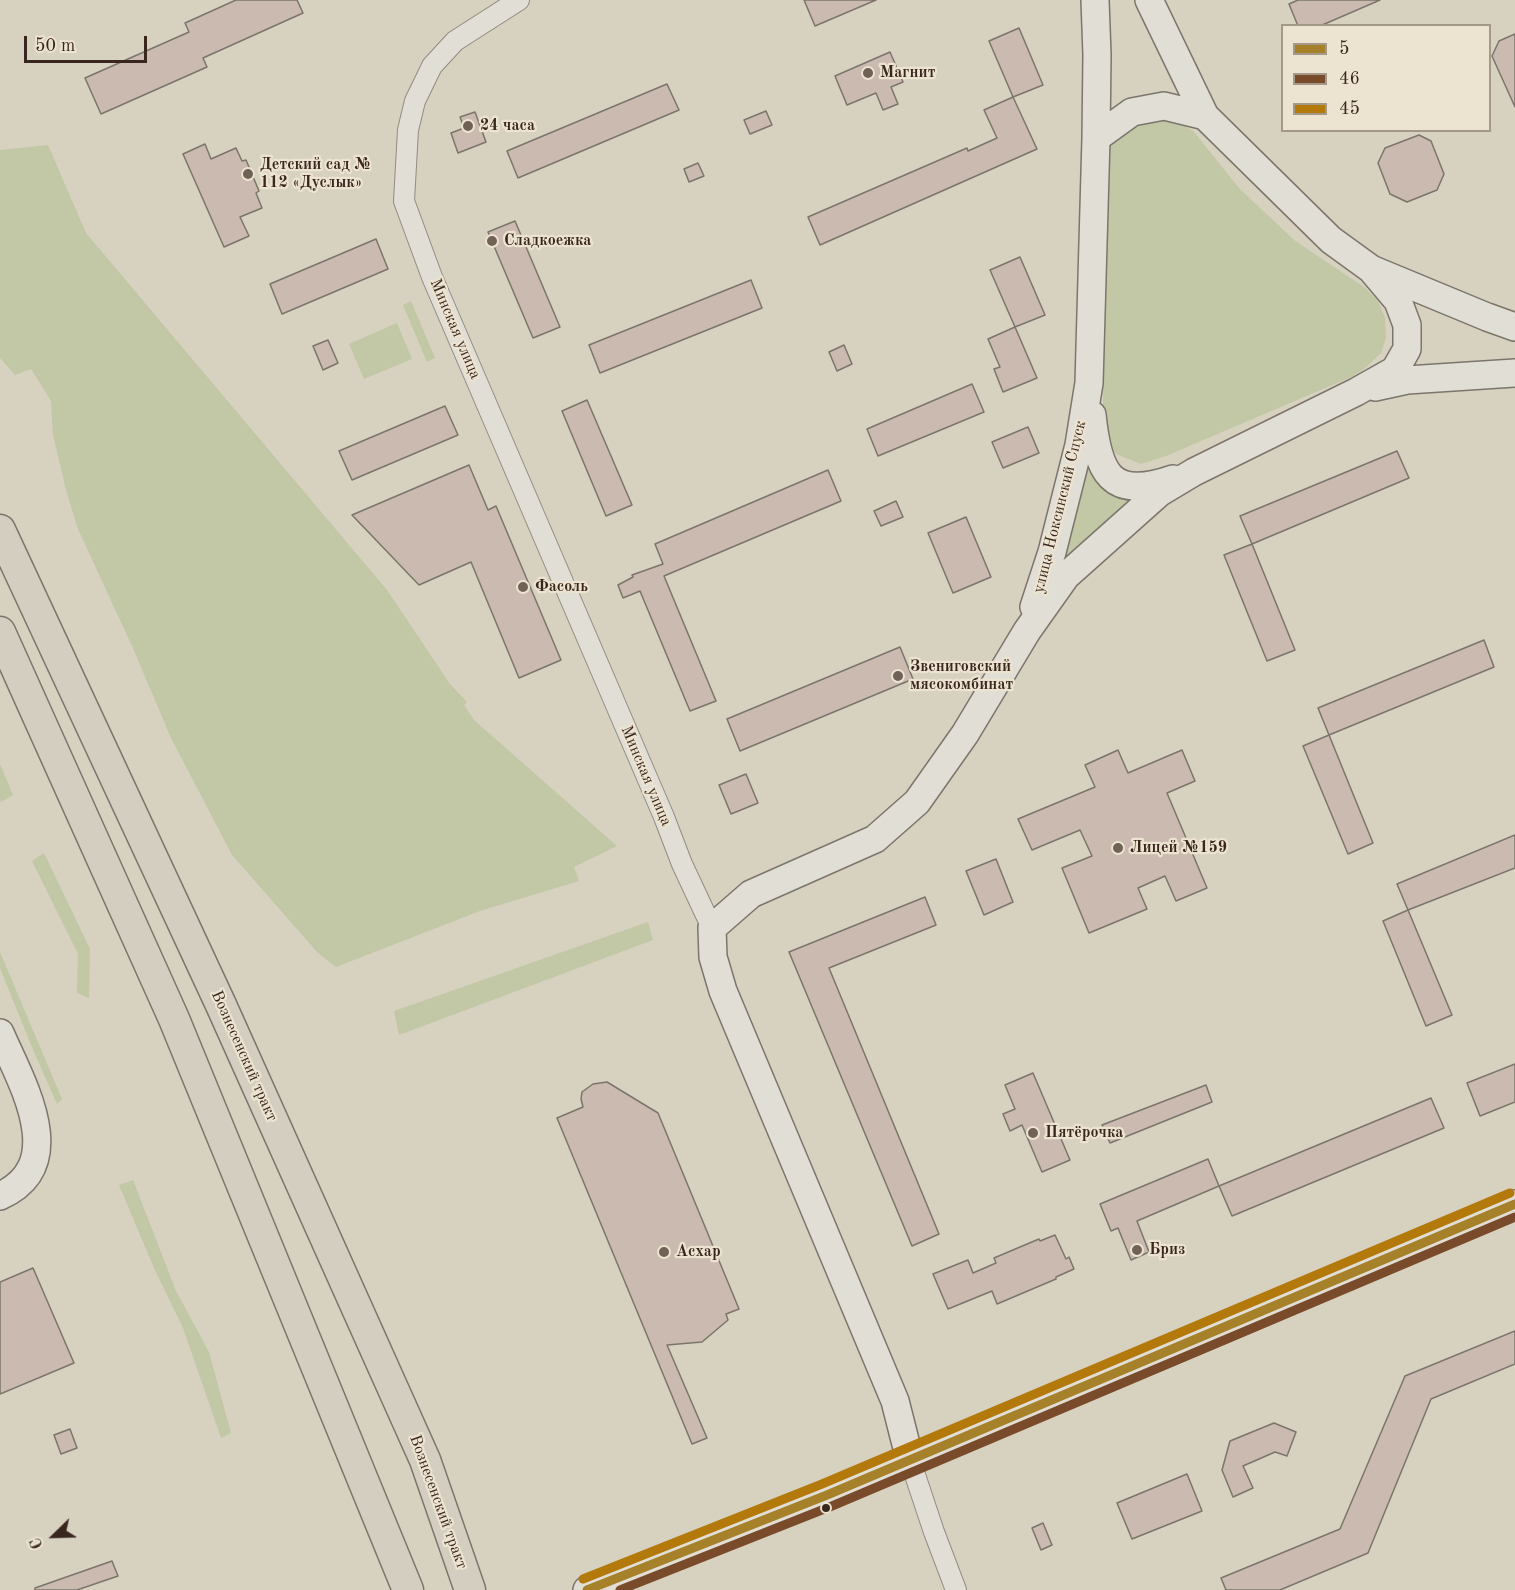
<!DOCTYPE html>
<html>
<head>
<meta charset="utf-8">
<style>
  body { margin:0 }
  #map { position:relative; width:1515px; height:1590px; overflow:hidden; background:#d7d1c0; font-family:"Old Standard TT",serif }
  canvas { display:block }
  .legend { position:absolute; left:1281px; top:24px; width:210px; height:108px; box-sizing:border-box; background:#ece4d0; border:2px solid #a49889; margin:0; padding:8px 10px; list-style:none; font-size:18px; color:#39261f }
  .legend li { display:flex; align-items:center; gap:12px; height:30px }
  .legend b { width:30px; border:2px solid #a49889 }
  .north { position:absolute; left:24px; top:1506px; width:60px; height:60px; -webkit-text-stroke:4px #ece4d0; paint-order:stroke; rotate:247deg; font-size:16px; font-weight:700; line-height:24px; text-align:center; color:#39261f }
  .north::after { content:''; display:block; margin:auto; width:21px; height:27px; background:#39261f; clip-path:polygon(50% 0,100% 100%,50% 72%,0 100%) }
  .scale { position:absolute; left:24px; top:36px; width:123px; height:27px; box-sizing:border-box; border:3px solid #39261f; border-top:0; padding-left:8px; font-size:18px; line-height:21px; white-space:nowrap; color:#39261f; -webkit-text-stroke:4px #ece4d0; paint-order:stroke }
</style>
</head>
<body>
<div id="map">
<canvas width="1515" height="1590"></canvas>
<ul class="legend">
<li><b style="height:8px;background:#a6812a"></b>5</li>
<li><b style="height:8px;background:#7a4b2a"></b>46</li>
<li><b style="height:8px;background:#b4790b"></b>45</li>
</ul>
<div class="north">С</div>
<div class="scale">50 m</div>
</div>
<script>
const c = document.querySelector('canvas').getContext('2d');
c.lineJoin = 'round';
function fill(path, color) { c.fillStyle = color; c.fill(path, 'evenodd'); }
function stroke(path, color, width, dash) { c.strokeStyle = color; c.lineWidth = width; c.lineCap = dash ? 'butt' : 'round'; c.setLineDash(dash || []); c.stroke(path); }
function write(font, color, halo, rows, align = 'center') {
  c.font = font + ' "Old Standard TT",serif'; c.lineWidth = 4.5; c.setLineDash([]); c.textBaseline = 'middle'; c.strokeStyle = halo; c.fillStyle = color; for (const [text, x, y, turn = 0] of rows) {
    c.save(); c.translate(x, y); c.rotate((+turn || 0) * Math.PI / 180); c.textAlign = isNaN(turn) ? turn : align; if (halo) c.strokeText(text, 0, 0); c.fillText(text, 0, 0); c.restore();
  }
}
fill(new Path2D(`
  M1157,118L1182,124L1194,132L1239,188L1294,240L1364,287L1378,301L1385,318L1386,338L1381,353L1364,369L1351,377L1166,456L1141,464L1116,454L1105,443L1101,430L1103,405L1106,152C1117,122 1129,124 1157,118Z
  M48,145L86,233L387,590L450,684L467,702L464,705L474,720L617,846L574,867L579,881L480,911L336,967L318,953L232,855L171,738L132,646L78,529L66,490L53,435L51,401L31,369L15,375L0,358V150Z
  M411,301L435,358L427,362L403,305Z
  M397,323L412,359L364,379L349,344Z
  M1087,438L1143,495L1056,574Z
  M0,764L13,795L1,802L0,799Z
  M44,853L90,949L89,998L77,993L78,954L32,861Z
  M648,922L653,940L399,1035L394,1011Z
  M0,952L62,1099L57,1104L31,1045L0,968Z
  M133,1180L176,1291L209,1352L231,1433L221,1438L183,1328L154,1268L119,1185Z`), '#c2c7a6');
const building = new Path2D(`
  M236,0H297L303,13L203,58L207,67L101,114L85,78L189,32L185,23Z
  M804,0H876L815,26Z
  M1298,0H1380L1320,26H1298L1289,4Z
  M1019,28L1043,85L1013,97L989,41Z
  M1515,34V107L1492,56L1499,41Z
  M890,52L903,82L891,87L898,104L883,110L876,93L847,105L835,76Z
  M667,84L679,110L518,178L507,151Z
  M1013,97L1037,149L820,245L808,217L967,148L968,151L997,138L984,110Z
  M766,111L772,125L750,134L744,120Z
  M475,112L486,142L458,153L451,133L464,128L460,117Z
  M1419,135L1431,141L1444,174L1437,190L1407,202L1390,194L1378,163L1385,148Z
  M205,144L211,159L236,148L242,161L246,160L259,191L256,193L262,208L240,217L249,236L224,247L183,154Z
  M698,163L704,176L689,182L684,169Z
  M515,221L560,327L533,338L488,232Z
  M376,239L388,269L282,314L270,284Z
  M1020,257L1045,315L1015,327L1037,378L1003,392L994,369L1000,367L988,339L1015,327L990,270Z
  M751,280L762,308L600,373L589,345Z
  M328,340L338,363L323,370L313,346Z
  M844,345L852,364L837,371L829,352Z
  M972,384L984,412L878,456L867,429Z
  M587,400L632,505L606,516L562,411Z
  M445,406L458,435L352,480L339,451Z
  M1028,427L1039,453L1003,468L992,442Z
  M1397,451L1409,478L1252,544L1240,516Z
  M469,465L488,510L496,506L561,660L519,678L471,562L419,585L352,515Z
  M828,470L841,501L664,576L716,701L690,711L640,591L623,598L618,585L633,577L632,575L663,564L655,544Z
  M896,501L903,517L881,526L874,511Z
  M966,517L991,577L953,593L928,533Z
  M1252,544L1295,650L1267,661L1224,555Z
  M1484,640L1494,667L1329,735L1318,708Z
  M900,647L913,679L740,751L727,719Z
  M1329,735L1373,843L1348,854L1303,746Z
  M1118,750L1128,773L1182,750L1195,781L1167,793L1207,888L1176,901L1165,876L1138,888L1147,909L1089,933L1062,868L1092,856L1080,830L1032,850L1018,819L1095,787L1085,765Z
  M746,774L758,803L731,814L719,785Z
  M1515,835V868L1408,910L1397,884Z
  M996,859L1013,902L984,915L966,871Z
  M925,897L936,925L829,968L939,1234L912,1246L789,952Z
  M1408,910L1452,1015L1426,1026L1383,921Z
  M1515,1064V1102L1480,1116L1467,1083Z
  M1033,1073L1070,1160L1042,1172L1022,1125L1010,1131L1003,1114L1015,1109L1005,1085Z
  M607,1082L658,1113L739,1309L726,1314L728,1320L702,1342L667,1345L707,1438L692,1444L557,1118L583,1107L581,1099L582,1092L593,1084Z
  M1206,1085L1212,1102L1110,1143L1102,1125Z
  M1431,1098L1444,1128L1232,1216L1219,1186Z
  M1208,1159L1219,1186L1137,1221L1149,1252L1131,1260L1118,1228L1111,1231L1100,1204Z
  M1055,1235L1066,1259L1069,1257L1074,1269L1056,1277V1279L997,1304L992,1291L948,1309L933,1274L968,1260L973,1273L996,1263L994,1258L1039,1239L1040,1241Z
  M33,1268L74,1363L0,1394V1282Z
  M1515,1331V1364L1431,1399L1368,1553L1280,1590H1226L1221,1578L1340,1529L1405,1376Z
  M1274,1423L1296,1432L1287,1456L1275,1452L1243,1466L1253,1488L1233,1497L1222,1470L1230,1441Z
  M70,1429L77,1448L61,1454L54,1435Z
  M1187,1474L1202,1511L1132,1539L1117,1503Z
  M1043,1523L1052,1545L1041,1550L1032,1528Z
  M112,1561L118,1576L77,1590H35V1588Z`);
fill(building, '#cabaaf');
stroke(building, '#7c756c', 1.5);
const street = new Path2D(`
  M519,0L455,41L432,66L415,101L408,130L404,201L432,277L664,817L682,864L712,928
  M910,1460L934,1532L956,1590`);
const secondary = new Path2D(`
  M1149,0L1205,116L1331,240L1371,269L1487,317L1515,327
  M1096,138L1132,112L1164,106L1205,116
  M1375,387L1407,380L1515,373
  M1092,415C1098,472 1109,501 1173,479
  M1034,607L1052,552L1079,445L1089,383L1096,138L1097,55L1095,0
  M0,1033C21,1082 71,1164 0,1196
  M910,1460L895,1401L723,991L713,957L712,928L751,894L875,839L917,802L965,734L1027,631L1066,576L1159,493L1194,472L1356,392L1395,370L1407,349V325L1398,301L1371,269
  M587,1590L827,1495L1228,1327L1515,1204`);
const primary = new Path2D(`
  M0,530L221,1005L425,1460L470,1590
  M0,632L174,1019L408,1590`);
stroke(street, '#928c82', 22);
stroke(secondary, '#7c756c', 30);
stroke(primary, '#7c756c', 33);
stroke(street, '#e1ded5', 20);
stroke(secondary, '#e1ded5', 27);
stroke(primary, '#d4cec1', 30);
stroke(new Path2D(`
  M587,1590L827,1495L1515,1204`), '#a6812a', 9);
stroke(new Path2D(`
  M620,1590L832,1506L1515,1217`), '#7a4b2a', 9);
stroke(new Path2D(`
  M583,1579L822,1484L1510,1193`), '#b4790b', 9);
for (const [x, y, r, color] of [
  [868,73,6,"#706257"],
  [468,126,6,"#706257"],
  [248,174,6,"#706257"],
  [492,241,6,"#706257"],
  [523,587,6,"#706257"],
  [898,676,6,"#706257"],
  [1118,848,6,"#706257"],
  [1033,1133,6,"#706257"],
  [1137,1250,6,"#706257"],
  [664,1252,6,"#706257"],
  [826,1508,5,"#39261f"]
]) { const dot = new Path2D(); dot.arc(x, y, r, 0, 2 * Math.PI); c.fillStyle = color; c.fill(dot); stroke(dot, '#ece4d0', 2); }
write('bold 16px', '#39261f', '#ece4d0', [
  ["Магнит",880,73],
  ["24 часа",480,126],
  ["Детский сад №",260,165],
  ["112 «Дуслык»",260,183],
  ["Сладкоежка",504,241],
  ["Фасоль",535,587],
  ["Звениговский",910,667],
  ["мясокомбинат",910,685],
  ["Лицей №159",1130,848],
  ["Пятёрочка",1045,1133],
  ["Бриз",1149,1250],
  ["Асхар",676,1252]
], 'left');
write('16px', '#39261f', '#ece4d0', [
  ["Минская улица",455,329,67],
  ["улица Ноксинский Спуск",1060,507,-76],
  ["Минская улица",646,776,67],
  ["Вознесенский тракт",244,1056,66],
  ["Вознесенский тракт",438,1502,70]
]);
</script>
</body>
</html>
